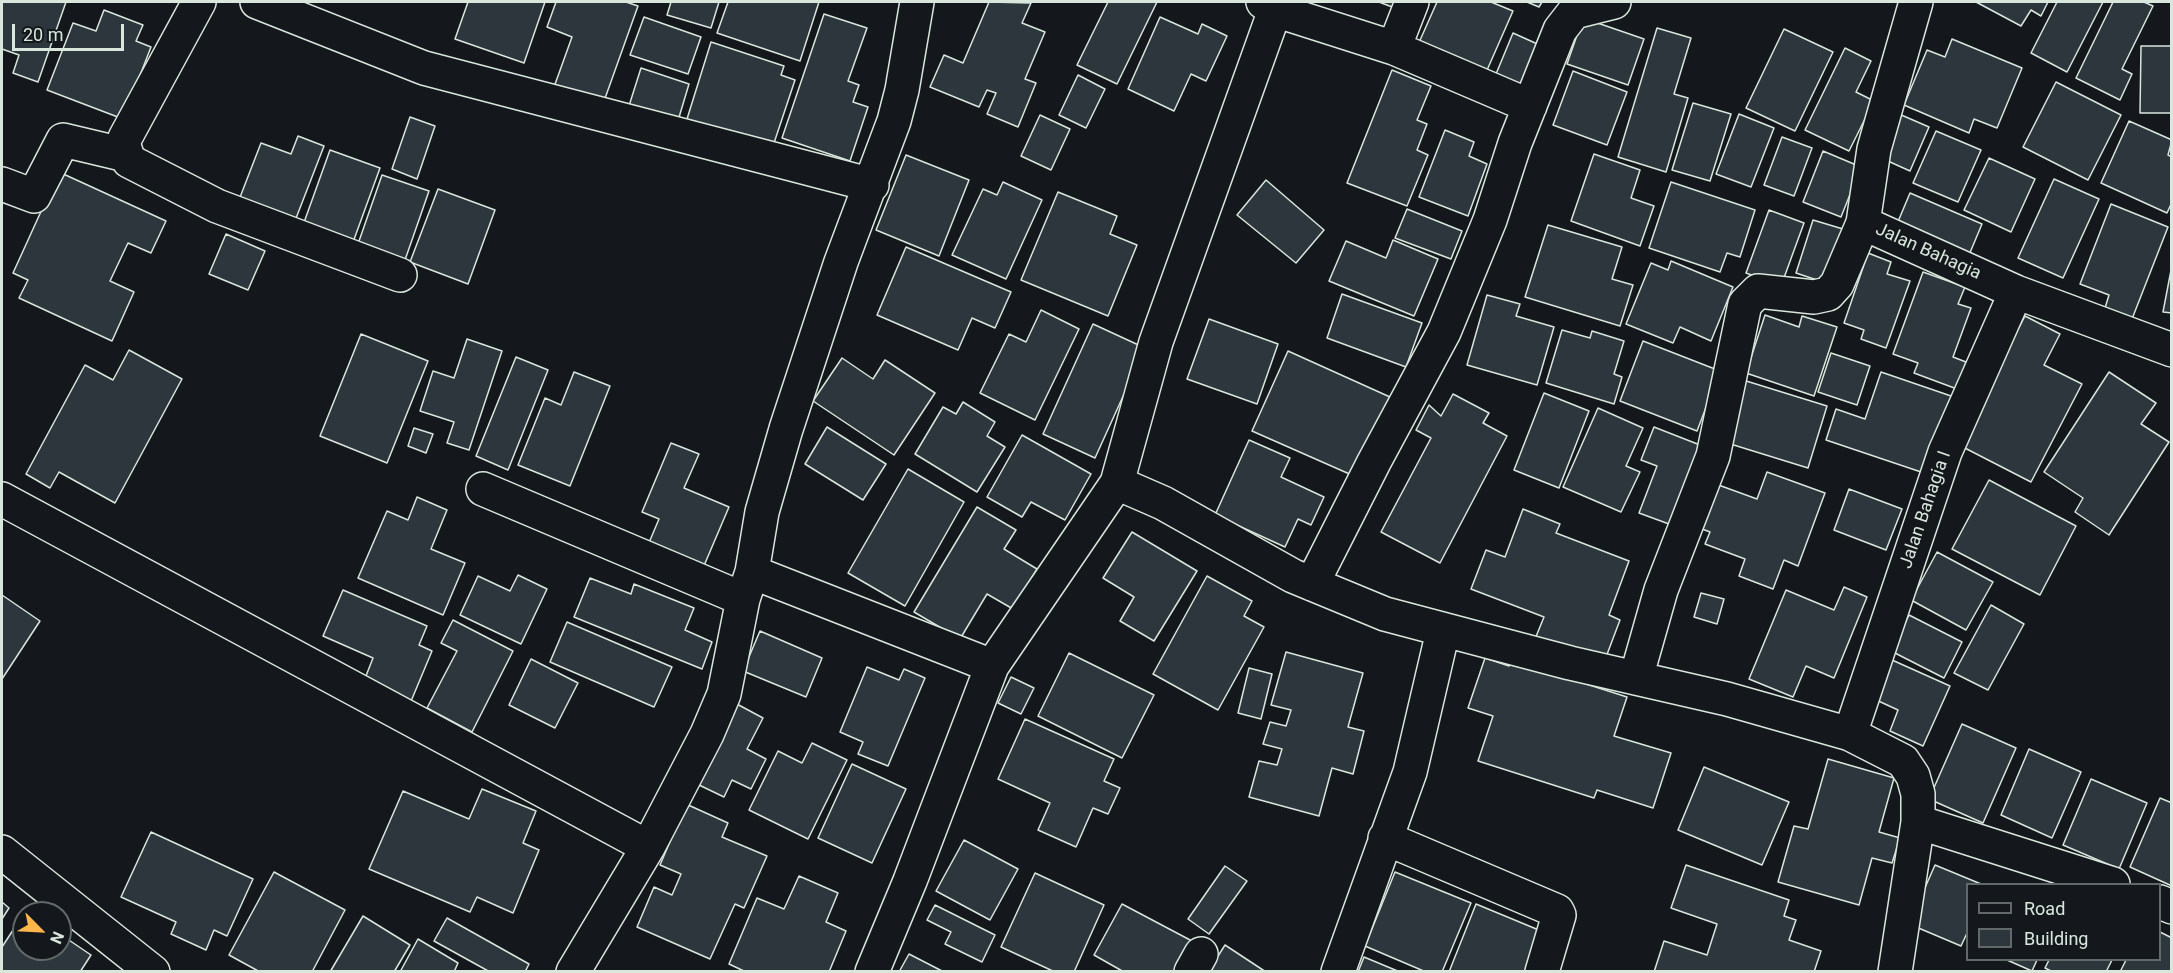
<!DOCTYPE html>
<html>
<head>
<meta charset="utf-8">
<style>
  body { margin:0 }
  #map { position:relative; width:2173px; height:973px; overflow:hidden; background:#14181c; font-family:Roboto,sans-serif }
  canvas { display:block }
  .frame { position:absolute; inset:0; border:3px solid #d8e6dc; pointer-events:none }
  .legend { position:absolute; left:1966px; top:883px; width:195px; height:78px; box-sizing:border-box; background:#14181c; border:2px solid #626a69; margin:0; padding:8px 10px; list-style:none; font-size:18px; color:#d8e6dc }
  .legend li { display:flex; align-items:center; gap:12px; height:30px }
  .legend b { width:30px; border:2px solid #626a69 }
  .north { position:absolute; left:12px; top:901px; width:60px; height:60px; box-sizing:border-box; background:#14181c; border:2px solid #626a69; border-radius:50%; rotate:114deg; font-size:16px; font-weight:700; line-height:24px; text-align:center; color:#d8e6dc }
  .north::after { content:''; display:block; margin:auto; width:21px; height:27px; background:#ffb74d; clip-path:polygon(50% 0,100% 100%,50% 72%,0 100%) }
  .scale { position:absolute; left:12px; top:24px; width:112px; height:27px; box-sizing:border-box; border:3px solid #d8e6dc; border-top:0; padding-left:8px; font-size:18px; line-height:21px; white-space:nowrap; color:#d8e6dc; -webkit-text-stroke:4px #14181c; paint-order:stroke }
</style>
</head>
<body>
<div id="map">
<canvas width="2173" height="973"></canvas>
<div class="frame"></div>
<ul class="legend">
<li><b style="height:8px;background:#14181c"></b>Road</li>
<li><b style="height:16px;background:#2c363c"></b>Building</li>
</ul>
<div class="north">N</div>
<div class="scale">20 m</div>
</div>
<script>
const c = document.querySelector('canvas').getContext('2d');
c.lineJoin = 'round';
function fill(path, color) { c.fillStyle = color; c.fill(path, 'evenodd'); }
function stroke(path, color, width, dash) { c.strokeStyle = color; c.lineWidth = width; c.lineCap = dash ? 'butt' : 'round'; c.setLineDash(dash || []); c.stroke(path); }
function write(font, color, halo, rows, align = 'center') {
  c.font = font + ' Roboto,sans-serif'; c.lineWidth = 4.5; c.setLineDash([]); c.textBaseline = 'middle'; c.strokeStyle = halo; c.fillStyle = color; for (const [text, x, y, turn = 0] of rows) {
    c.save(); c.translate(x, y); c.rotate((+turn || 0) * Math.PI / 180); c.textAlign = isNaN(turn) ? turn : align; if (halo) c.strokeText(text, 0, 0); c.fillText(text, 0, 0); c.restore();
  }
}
const building = new Path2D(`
  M2,2H66L38,82L13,73L19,55L2,49Z
  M468,2H545L524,63L455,39Z
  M556,2H626L638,6L603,104L554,87L572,37L547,27Z
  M671,2H719L711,28L667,15Z
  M728,2H819L800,61L717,33Z
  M989,2L1031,3L1022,23L1045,32L1025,79L1036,83L1018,127L987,114L996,93L987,90L979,107L930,87L944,55L963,63Z
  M1108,2H1157L1117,84L1077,65Z
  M1379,2H1403L1400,10Z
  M1437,2H1491L1513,11L1484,77L1417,47Z
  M1527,2H1542L1539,7Z
  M1976,2H2048L2041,16L2031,10L2021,26Z
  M2057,2H2103L2067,72L2031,53Z
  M2113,2H2144L2153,6L2122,69L2132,74L2120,100L2076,78Z
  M104,10L143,25L136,41L151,47L123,119L47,90L73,23L96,31Z
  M824,14L867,28L848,81L859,85L853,102L868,107L850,161L782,138Z
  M644,17L701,37L688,74L630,55Z
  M1160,17L1198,34L1202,24L1227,36L1206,81L1191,74L1174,111L1128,89Z
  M1583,18L1644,39L1628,85L1567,64Z
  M1657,28L1691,38L1674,94L1688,98L1666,172L1618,157Z
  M1784,29L1833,52L1795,131L1746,108Z
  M1513,33L1544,47L1527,87L1496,74Z
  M1952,39L2022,68L1997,128L1974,119L1969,133L1904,105L1927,50L1945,57Z
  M711,42L784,66L781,75L795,80L773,146L687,119Z
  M2141,46H2172V113H2140Z
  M1845,48L1871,61L1856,92L1874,101L1849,151L1805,130Z
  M641,68L689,84L677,124L628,109Z
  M1392,70L1431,86L1417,120L1427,124L1417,150L1428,155L1407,206L1347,183Z
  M1573,71L1627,92L1607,145L1553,125Z
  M1078,75L1105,89L1086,128L1059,115Z
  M2056,82L2121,115L2088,180L2023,147Z
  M1693,103L1731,114L1710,181L1672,170Z
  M1739,114L1774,128L1751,187L1716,174Z
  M1899,114L1929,127L1910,171L1879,157Z
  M1040,115L1070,129L1051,170L1021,156Z
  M410,117L435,126L417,179L392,169Z
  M2129,121L2172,140L2168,155L2172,157V202L2167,213L2101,183Z
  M1445,130L1474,142L1469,156L1487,164L1468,216L1419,197Z
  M1936,131L1981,150L1958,202L1913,183Z
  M298,136L324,146L293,226L237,205L261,143L291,154Z
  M1782,137L1812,148L1794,196L1764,185Z
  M330,150L380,168L352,245L302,228Z
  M1823,151L1861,167L1841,217L1803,202Z
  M1594,154L1640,170L1631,198L1654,206L1640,246L1571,221Z
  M906,155L969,180L939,256L876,230Z
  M1989,158L2035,179L2011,232L1964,210Z
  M59,172L166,221L151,253L128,243L110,281L134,292L112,341L19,298L28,280L13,273Z
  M382,175L429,191L405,260L358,244Z
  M2054,179L2099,199L2063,278L2018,258Z
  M1266,180L1324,230L1296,263L1237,215Z
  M1003,182L1042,200L1006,279L952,255L983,189L997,195Z
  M1671,182L1755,210L1740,257L1727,253L1720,272L1649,248Z
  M438,189L495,210L468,284L410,262Z
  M1058,192L1117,216L1110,234L1137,245L1108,316L1021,280Z
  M1910,193L1982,224L1969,255L1897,224Z
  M2111,204L2168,227L2132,319L2105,308L2109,295L2080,284Z
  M1407,209L1462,231L1451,259L1395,238Z
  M1769,210L1804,223L1781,286L1746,273Z
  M1813,220L1843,229L1826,283L1796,273Z
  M1548,225L1622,247L1612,279L1633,285L1620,326L1525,297Z
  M226,234L265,251L248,290L209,274Z
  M1393,240L1438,259L1414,316L1329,281L1346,241L1386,258Z
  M906,247L1011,292L995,328L972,318L958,350L877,315Z
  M1868,253L1891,262L1887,274L1910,281L1886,348L1861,339L1864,330L1844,323Z
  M1671,261L1733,287L1711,341L1680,327L1673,343L1626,324L1651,263L1668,270Z
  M2172,265V313L2163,312Z
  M1923,272L1965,287L1958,304L1971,308L1953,357L1966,362L1957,389L1914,373L1918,363L1893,354Z
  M1342,294L1422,323L1406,367L1327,338Z
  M1487,295L1520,304L1516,316L1554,327L1537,385L1467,365Z
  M1041,310L1079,329L1035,420L980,393L1009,334L1026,342Z
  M1765,315L1799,327L1802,316L1837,327L1814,396L1746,373Z
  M2025,316L2060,334L2044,365L2082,384L2031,482L1957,444Z
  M1209,319L1278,344L1257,404L1187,379Z
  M1093,324L1145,348L1095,458L1043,434Z
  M1562,330L1590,338L1592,331L1624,341L1614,374L1622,377L1614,404L1546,383Z
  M361,334L428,361L387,463L320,436Z
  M467,339L502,351L469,450L447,443L454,422L420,411L433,371L454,378Z
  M1643,341L1720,371L1697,431L1620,401Z
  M129,350L182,379L115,503L59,472L50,488L26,474L85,365L113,380Z
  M1288,351L1390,397L1354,476L1252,431Z
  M1831,353L1870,366L1857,405L1818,392Z
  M516,357L548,370L508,470L476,456Z
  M842,358L873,379L885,360L935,393L894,455L813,401Z
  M574,372L610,386L570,486L518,465L545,398L561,405Z
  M1881,372L1954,397L1927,474L1826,440L1836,409L1865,419Z
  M2109,372L2156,403L2141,424L2169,442L2109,535L2075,512L2083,498L2044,472Z
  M1743,380L1827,406L1808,468L1724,442Z
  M1544,393L1589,411L1559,488L1514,470Z
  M1453,394L1489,413L1483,423L1507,436L1440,563L1381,532L1431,438L1416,430L1429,405L1441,416Z
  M963,402L995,422L987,436L1005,447L977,492L915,454L943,407L956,414Z
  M1598,408L1643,428L1626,466L1640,472L1621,512L1563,487Z
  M827,427L886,464L863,500L805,464Z
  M1654,427L1700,445L1669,524L1639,513L1657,466L1641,460Z
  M414,428L433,434L426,453L408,446Z
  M1022,435L1091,474L1065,520L1031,502L1022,517L987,497Z
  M1249,440L1290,458L1281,477L1324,497L1311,525L1298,519L1285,547L1215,515Z
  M671,443L699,454L684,488L729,507L703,568L648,545L659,519L642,512Z
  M908,469L964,502L905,606L848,573Z
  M1767,472L1825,493L1798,566L1784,560L1773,589L1739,576L1745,559L1705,544L1710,532L1697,527L1713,483L1757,499Z
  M1989,480L2076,526L2040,595L1952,549Z
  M1849,489L1902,509L1886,550L1834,530Z
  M417,497L447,510L431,549L465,563L443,615L358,578L387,511L408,520Z
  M977,507L1016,530L1004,549L1037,569L1013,609L987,594L960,639L914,612Z
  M1523,509L1560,524L1556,533L1629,561L1609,615L1620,620L1603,665L1535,639L1544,617L1471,589L1486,550L1505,557Z
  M1132,532L1197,571L1154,641L1120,621L1134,597L1103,578Z
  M1937,552L1993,582L1966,630L1911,600Z
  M518,575L547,589L521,644L460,615L478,576L510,591Z
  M1207,576L1252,601L1244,616L1264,627L1218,710L1153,674Z
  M590,578L631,594L634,584L694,608L685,630L712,642L702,669L574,617Z
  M1844,587L1867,597L1834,678L1806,666L1793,697L1749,679L1786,590L1834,610Z
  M343,590L427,626L419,645L432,651L409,706L362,686L373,658L323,636Z
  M1701,593L1724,599L1717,624L1694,617Z
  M2,595L40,621L2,679Z
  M1991,605L2024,624L1988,690L1954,673Z
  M1909,615L1962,642L1944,678L1891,651Z
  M453,620L513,651L472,732L427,708L457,651L441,643Z
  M567,622L672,667L654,707L550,662Z
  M760,631L822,658L806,697L743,671Z
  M1286,652L1363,673L1348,727L1364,731L1353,774L1332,768L1319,816L1249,797L1259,761L1277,765L1282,749L1263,744L1270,722L1286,726L1291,710L1271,705Z
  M1069,653L1154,695L1122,758L1038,716Z
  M1485,658L1509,666L1511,660L1627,697L1614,736L1671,753L1653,808L1597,790L1594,798L1478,761L1493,716L1468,708Z
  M531,659L578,683L555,728L509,705Z
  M1892,660L1950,686L1923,746L1890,731L1898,710L1874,699Z
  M867,667L899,680L904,669L925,678L888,766L858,754L863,742L840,732Z
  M1249,668L1272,674L1261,719L1238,713Z
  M1011,677L1034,688L1021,714L998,703Z
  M735,703L763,718L747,749L766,759L751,789L732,780L724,797L695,783Z
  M1025,719L1114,759L1104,781L1120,788L1108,814L1093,808L1076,847L1038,830L1050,803L998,779Z
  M1962,724L2016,748L1983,823L1929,799Z
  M812,743L847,760L808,839L749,810L778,751L802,763Z
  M2029,749L2081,772L2052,838L2001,815Z
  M1828,759L1894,778L1879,832L1900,838L1892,863L1872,858L1859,905L1778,882L1794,826L1808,829Z
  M852,764L906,789L872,863L818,838Z
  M1704,767L1789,802L1762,865L1678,830Z
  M2091,779L2147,803L2119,869L2063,845Z
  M482,789L536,811L523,843L539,850L513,913L477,897L470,912L369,869L403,791L469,819Z
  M2160,798L2172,803V886L2130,867Z
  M686,804L728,823L722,837L767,856L744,908L735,904L710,959L637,927L654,887L672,895L681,874L660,865Z
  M151,832L253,879L227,936L214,930L206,950L171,934L176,922L121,897Z
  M964,840L1018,869L990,920L936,891Z
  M1686,865L1789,900L1784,916L1796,920L1789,940L1821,951L1814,972H1654L1664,941L1707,955L1717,924L1671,908Z
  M1935,865L1981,884H1968V931L1961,946L1909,924Z
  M1225,866L1247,881L1209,934L1188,919Z
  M274,872L345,910L312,972H260L229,955Z
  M1395,872L1471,903L1442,972H1426L1365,946Z
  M1035,873L1104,905L1074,972H1055L1001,947Z
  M799,876L838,893L826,922L846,931L829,972H746L729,964L757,898L784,909Z
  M2,902L9,908L2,919Z
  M1122,904L1192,941L1176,972H1124L1094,955Z
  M1476,904L1546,933L1530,972H1449Z
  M935,905L995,935L982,962L945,944L951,932L927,920Z
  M363,916L410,945L394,972H330Z
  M447,918L529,964L525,972H490L434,941Z
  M17,924L24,929V949H60V934L91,955L80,972H2V947Z
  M2160,932L2172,938V972H2120L2126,960H2160Z
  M418,939L458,963L454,972H400Z
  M1225,945L1266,972H1208Z
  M909,954L944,972H899Z
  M1364,957L1400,972H1358Z
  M2007,960H2037L2032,971Z
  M2049,960H2112L2106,972H2053L2045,968Z`);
fill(building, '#2c363c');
stroke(building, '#d8e6dc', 1.5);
const minor = new Path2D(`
  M199,2L125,138L124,146L129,161L217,206L400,275
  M257,2L424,68L872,185
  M1263,2L1275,10L1394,48L1530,106
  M1394,48L1412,2
  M2,184L34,196L63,140L126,155
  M1863,223L2016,292L2172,350
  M1117,483L1156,342L1275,10
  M483,489L743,599
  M2,499L648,847
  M752,572L992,666
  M1312,584L1374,462L1444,332L1490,220L1515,143L1560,30L1574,12L1614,2
  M1636,678L1661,590L1713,456L1745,304L1758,291L1814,297L1828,294L1837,284L1863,223L1874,149L1916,2
  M1850,734L1945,452L2016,292
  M1918,822L2113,884
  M1385,838L1557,911L1559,915L1542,972
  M2,852L153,972
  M2160,902L2172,907
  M573,972L648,847L707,734L724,694L743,599L752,572L762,512L786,429L841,262L894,121L902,90L917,2
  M872,972L910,881L992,666L1117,483L1163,503L1293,576L1385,614L1570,663L1727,699L1850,734L1903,761L1913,776L1918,794V822L1895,972
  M1191,972L1201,954
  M1338,972L1410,772L1443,631`);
stroke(minor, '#d8e6dc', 36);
stroke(minor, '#14181c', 33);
write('18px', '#d8e6dc', '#14181c', [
  ["Jalan Bahagia",1928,252,24],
  ["Jalan Bahagia I",1926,510,-71]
]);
</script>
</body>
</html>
